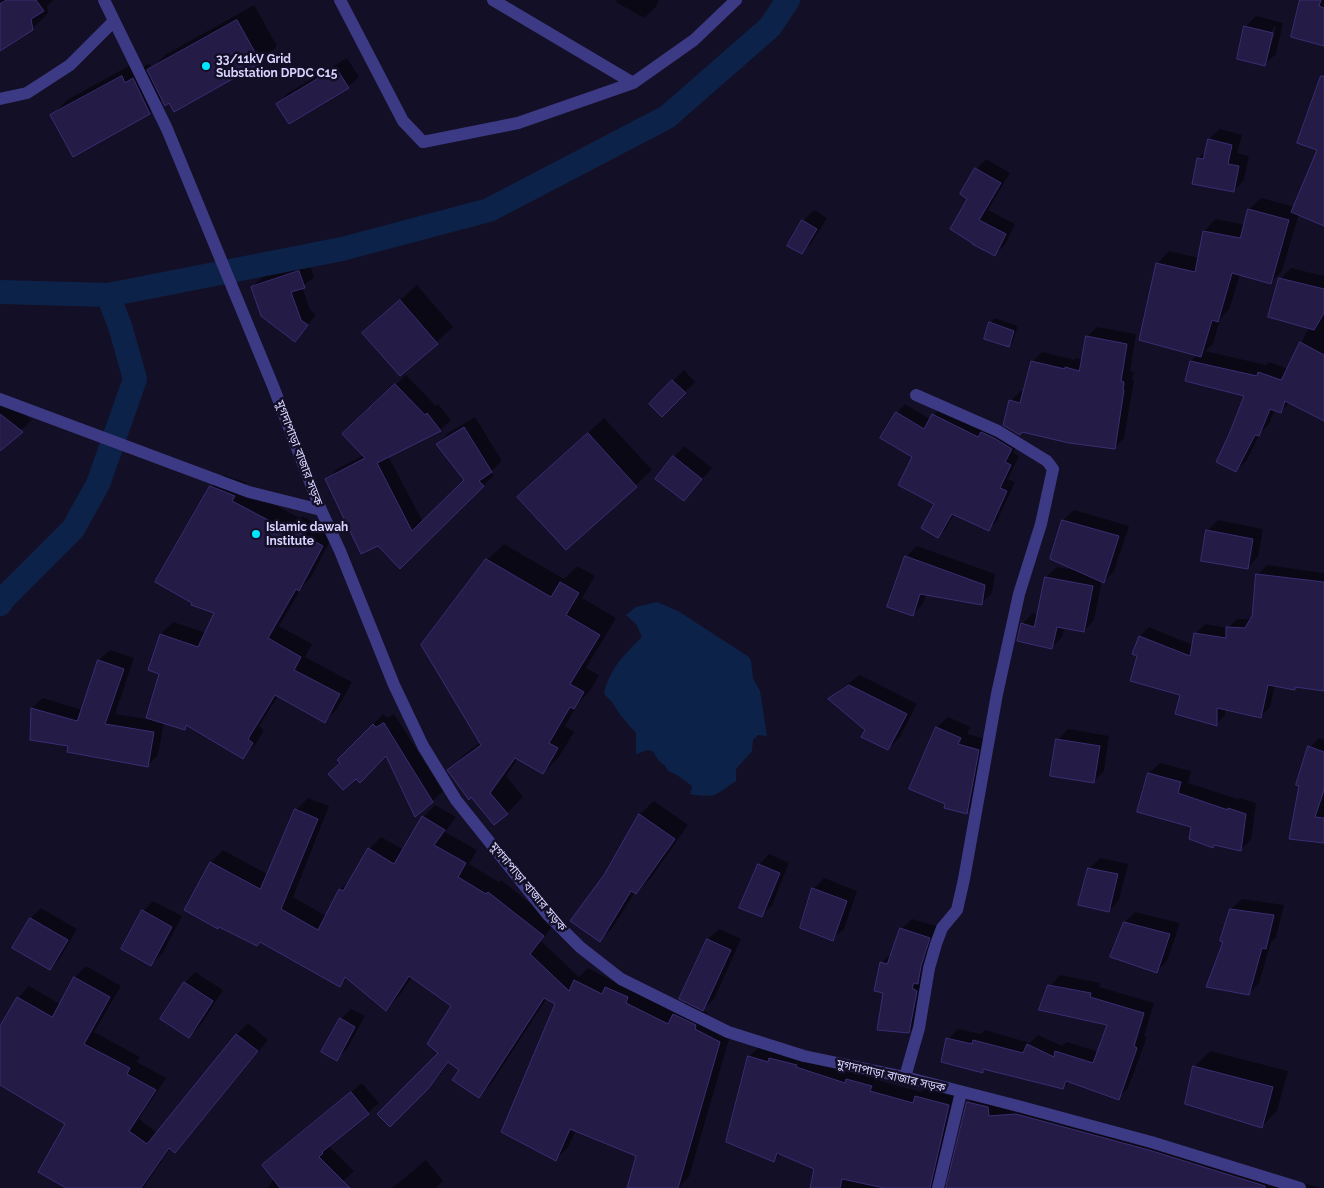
<!DOCTYPE html>
<html>
<head>
<meta charset="utf-8">
<style>
  body { margin:0 }
  canvas { display:block; background:#130f26 }
</style>
</head>
<body>
<canvas width="1324" height="1188"></canvas>
<script>
const c = document.querySelector('canvas').getContext('2d');
c.lineJoin = 'round';
function fill(path, color) { c.fillStyle = color; c.fill(path, 'evenodd'); }
function stroke(path, color, width, dash) { c.strokeStyle = color; c.lineWidth = width; c.lineCap = dash ? 'butt' : 'round'; c.setLineDash(dash || []); c.stroke(path); }
function write(font, color, halo, rows, align = 'center') {
  c.font = font + ' Raleway,"Noto Sans Bengali",sans-serif'; c.lineWidth = 5; c.setLineDash([]); c.textBaseline = 'middle'; c.strokeStyle = halo; c.fillStyle = color; for (const [text, x, y, turn = 0] of rows) {
    c.save(); c.translate(x, y); c.rotate((+turn || 0) * Math.PI / 180); c.textAlign = isNaN(turn) ? turn : align; if (halo) c.strokeText(text, 0, 0); c.fillText(text, 0, 0); c.restore();
  }
}
fill(new Path2D(`
  M657,602L678,611L749,657L751,661L753,678L760,691L767,736L758,735L753,740L752,751L736,769V781C730,784 720,793 714,795C707,797 697,795 690,794L692,789V786L677,775L668,771C665,762 658,764 654,752L648,750L636,754V733L621,716L612,702L604,694C609,669 625,654 642,637L636,624L626,615L636,607Z`), '#0c2248');
fill(new Path2D(`
  M0,0H53L47,6L48,13L32,29L0,49Z
  M617,0H659L655,8L644,18L616,2Z
  M1302,0H1324V44Z
  M254,5L277,46L261,62L174,110L170,102L163,99L150,113L73,155L51,116L67,100L138,61L142,68L149,63L152,68L165,55Z
  M1256,16L1283,23L1276,54L1265,64L1245,27ZM1273,27H1276L1269,54H1267Z
  M347,58L359,77L348,87L278,104L288,93Z
  M1324,79V225L1299,214L1282,271L1271,282L1240,274L1230,308L1220,319L1213,344L1205,351L1266,365L1269,362L1288,369L1309,327L1280,279L1291,268L1324,276V416L1290,402L1281,411L1275,409L1269,424L1260,433L1247,460L1236,471L1231,433L1245,395L1191,361L1197,355L1158,263L1169,251L1199,258L1204,231L1216,219L1245,225L1249,209L1261,198L1295,207L1319,149Z
  M1220,129L1242,135L1237,153L1249,156L1244,180L1234,191L1193,183L1199,158L1206,151L1209,139Z
  M986,159L1010,173L988,210L1015,224L1005,245L995,254L973,244L969,198L962,194L976,169Z
  M814,210L827,218L812,242L801,253L803,221Z
  M309,262L314,277L302,287L310,310L316,315L295,340L252,287L262,277Z
  M417,285L453,327L400,375L364,333Z
  M995,318L1018,326L1013,341L1008,346L990,323Z
  M1097,327L1136,334L1130,371L1134,372L1132,380H1134L1124,438L1114,448L1011,401L1020,391L1024,392L1032,362L1042,352L1074,360L1076,358L1082,360L1087,337Z
  M684,370L695,382L662,415L650,404Z
  M406,375L436,406L438,404L451,420L440,430L388,456L423,522L466,480L438,444L448,433L475,417L502,461L490,472L494,475L400,567L327,480L337,469L364,455L354,424Z
  M6,400L32,420L0,449V406Z
  M905,404L930,419L942,406L1020,440L1013,453L1019,456L1008,479L1015,482L997,521L988,529L954,514L947,527L938,536L936,503L914,456L897,413Z
  M604,418L652,470L566,549L535,481Z
  M684,446L712,468L684,500L674,457Z
  M224,475L247,483L244,489L300,518L302,516L334,533L311,577L302,587L279,626L312,644L305,657L352,682L337,709L325,721L278,696L259,726L264,730L255,745L243,757L188,725L184,729L164,722L158,755L148,765L70,745L31,739L32,708L43,698L82,710L99,660L110,650L134,658L115,714L147,719L160,673L149,669L161,634L173,622L206,633L216,612L211,487Z
  M1074,510L1129,526L1114,571L1104,582L1102,581L1094,620L1084,631L1065,627L1062,637L1051,648L1022,624L1033,613L1038,615L1046,577L1057,567L1076,570L1063,520Z
  M1218,520L1263,529L1258,557L1247,568L1207,531Z
  M504,544L564,579L577,566L595,576L582,598L616,618L586,668L599,675L590,691L577,705L565,726L574,732L559,757L543,773L518,758L506,776L523,797L507,813L449,771L465,754L481,742L487,560Z
  M917,546L995,574L992,593L981,604L926,594L923,604L912,615L906,557Z
  M1267,565L1324,573V690L1297,686L1294,688L1275,685L1270,707L1261,716L1225,709V715L1216,724L1138,655L1133,653L1140,636L1149,627L1193,645L1196,633L1205,624L1228,628L1237,619H1252L1258,574Z
  M860,675L917,704L899,738L888,749L830,699L840,689Z
  M383,714L387,718L394,714L443,791L433,801L387,754L342,763L338,760Z
  M948,717L970,727L967,734L989,740L977,802L966,813L937,727Z
  M1068,729L1109,736L1104,771L1093,782L1058,740Z
  M1319,738L1324,740V842L1290,838L1310,747Z
  M1160,763L1191,771L1188,783L1238,799L1240,798L1256,803L1251,840L1240,850L1216,844L1213,847L1193,826L1149,773Z
  M308,798L329,806L293,897L326,916L340,890L352,877L369,849L381,837L404,850L423,817L435,805L456,817L445,832L477,850L469,864L499,882L501,880L555,923L541,941L579,977L588,968L613,981L618,975L677,1011L687,1001L681,998L708,939L719,929L741,939L714,999L702,1010L708,1013L706,1016L732,1029L689,1177L678,1188H629L637,1155L576,1130L568,1147L556,1160L557,1003L547,998L491,1084L478,1096L460,1070L450,1061L440,1075L390,1125L440,1053L452,1005L412,977L398,997L386,1009L347,977L339,985L261,941L185,909L211,862L223,850L267,874L296,810Z
  M654,801L688,825L650,879L636,893L635,892L613,927L600,940L605,875L640,814Z
  M769,854L789,863L772,905L761,916L759,865Z
  M1100,858L1128,864L1119,900L1109,911L1089,869Z
  M824,878L857,891L844,929L833,939L813,889Z
  M1242,899L1284,905L1276,937L1271,942L1259,983L1248,994L1225,941L1231,909Z
  M153,901L182,916L162,954L151,964L143,911Z
  M41,908L77,929L60,958L50,969L14,947L31,918Z
  M1135,912L1180,923L1167,961L1157,971L1125,922Z
  M912,919L940,927L919,1021L909,1032L885,992L881,963L892,953L901,929Z
  M86,966L121,986L94,1032L140,1057L137,1062L166,1078L139,1119L157,1133L237,1034L248,1023L268,1040L186,1140L175,1151L171,1148L143,1188H67V1123L0,1084V1024L2,1025L18,998L29,986L60,1004L75,977Z
  M195,972L223,990L200,1026L189,1037L185,983Z
  M1060,975L1100,983L1099,987L1154,1003L1144,1036L1147,1037L1128,1088L1118,1098L1070,1081L1063,1088L986,1069L983,1072L948,1039L958,1029L981,1034L985,1030L1030,1043L1038,1035L1062,1046L1067,1042L1099,1052L1109,1024L1050,986Z
  M351,1009L365,1016L347,1049L336,1059L341,1019Z
  M760,1046L882,1076L880,1081L921,1092L927,1086L959,1095L941,1180L946,1186H948L968,1103L979,1092L1160,1140L1320,1188H812L816,1168L781,1153L774,1160L749,1057Z
  M1210,1051L1288,1071L1277,1111L1261,1127L1194,1067Z
  M362,1083L379,1103L329,1146L354,1171L336,1188H268L274,1178L263,1165L274,1155Z
  M426,1160L443,1181L435,1188H392Z`), '#0007');
stroke(new Path2D(`
  M0,292L108,295L342,249L489,210L667,117L770,27L788,0
  M0,604L3,599L73,529L98,484L135,379L120,326L108,295`), '#0c2248', 24);
const building = new Path2D(`
  M7,0H36L44,11L31,19L33,30L0,51V4Z
  M1300,0H1321L1319,6L1324,8V46L1291,37Z
  M237,20L261,63L174,112L169,103L165,106L147,70Z
  M1244,26L1273,33L1265,66L1237,59Z
  M336,68L349,88L289,124L276,104Z
  M122,76L125,83L133,78L150,114L73,157L50,115Z
  M1321,76H1324V226L1291,212L1317,150L1297,143Z
  M1208,139L1232,145L1228,164L1239,166L1234,192L1192,184L1197,158L1203,159Z
  M975,168L1001,183L979,220L1006,234L995,256L972,244V243L950,229L967,199L960,194Z
  M1248,209L1289,220L1271,284L1232,273L1218,322L1212,320L1201,357L1139,340L1156,263L1195,272L1203,231L1240,238Z
  M802,220L817,229L802,254L787,246Z
  M299,271L305,288L291,292L301,320L308,325L295,342L261,316L251,287Z
  M1279,278L1324,289V313L1314,330L1268,317Z
  M400,300L438,344L400,376L362,333Z
  M989,322L1014,331L1009,347L984,339Z
  M1086,336L1127,344L1121,381L1124,382L1123,390H1124L1115,449L1069,443L1022,432L1020,435L1003,425L1009,400L1020,403L1031,361L1065,369V367L1079,371Z
  M1300,342L1324,355V421L1285,401L1281,413L1270,409L1259,436L1255,435L1236,472L1216,462L1230,432L1244,396L1185,381L1190,361L1257,376L1258,372L1281,380Z
  M672,380L686,393L662,417L649,404Z
  M395,384L425,415L427,413L441,431L377,463L412,531L464,480L436,444L464,427L492,472L479,481L484,486L400,569L378,546L361,554L325,479L365,458L342,434Z
  M896,412L924,429L932,414L978,437L981,432L994,438L1012,449L1005,462L1011,465L1000,488L1007,491L989,531L952,514L938,538L921,528L934,504L898,485L912,457L880,438Z
  M0,414L23,432L0,451Z
  M588,433L637,487L566,550L517,497Z
  M673,456L702,479L684,501L655,479Z
  M210,486L235,496L232,501L287,530L289,527L323,546L299,591L296,589L268,638L301,657L294,670L340,694L325,723L275,695L248,739L253,743L243,759L186,725L185,730L146,718L159,674L148,670L160,634L198,647L214,613L191,605L192,603L155,582Z
  M1062,520L1119,536L1104,583L1050,559Z
  M1206,530L1253,539L1248,569L1201,561Z
  M905,556L985,585L982,605L920,594L913,616L887,607Z
  M486,559L551,597L560,582L579,593L566,615L600,635L570,684L584,692L574,709L570,707L549,743L558,748L543,774L515,758L490,793L508,814L494,825L471,797L469,800L447,770L481,745L421,645Z
  M1256,574L1324,582V691L1295,687V690L1268,685L1261,718L1217,708V726L1175,714L1180,695L1130,681L1137,656L1132,654L1139,636L1190,656L1194,633L1226,638V627L1245,628L1252,616Z
  M1045,577L1093,586L1084,632L1057,627L1052,649L1017,641L1021,623L1034,627Z
  M98,660L124,669L105,724L154,732L148,767L67,752L68,746L30,740L31,708L77,721Z
  M849,685L907,714L888,750L861,737L865,730L828,699Z
  M384,723L433,802L415,817L386,756L360,783L356,779L343,790L328,774L340,763L337,760L373,724L376,727Z
  M936,727L961,738L958,744L979,750L967,814L944,808L945,804L909,789Z
  M1056,739L1100,746L1094,783L1050,776Z
  M1308,746L1324,752V790L1315,817L1324,818V843L1289,839L1299,786L1296,785Z
  M1148,773L1181,782L1178,793L1228,810V808L1246,814L1241,851L1214,845L1213,848L1189,839L1191,827L1137,812Z
  M295,809L318,819L281,909L318,930L339,889L343,891L368,848L394,864L422,816L445,830L434,845L466,863L458,877L486,894L488,892L544,936L530,954L569,991L574,980L602,994L605,987L628,997L626,1003L668,1024L673,1014L696,1025L695,1029L720,1042L678,1188H627L636,1156L570,1129L556,1161L501,1132L555,1004L544,998L479,1098L452,1080L459,1070L448,1062L428,1089L390,1127L377,1114L438,1053L427,1044L451,1006L409,976L386,1011L345,977L340,987L260,942L257,946L219,927L218,929L184,910L210,862L260,889Z
  M639,814L675,839L636,894L631,891L600,942L570,921L604,875Z
  M758,864L780,873L762,917L739,908Z
  M1088,868L1118,874L1109,912L1078,905Z
  M812,888L847,901L833,941L800,928Z
  M1230,909L1274,915L1266,949L1262,948L1249,995L1206,987L1223,942L1220,941Z
  M142,910L172,927L151,966L121,949Z
  M30,918L68,940L50,970L12,948Z
  M1124,922L1170,934L1157,973L1110,957Z
  M900,928L930,938L921,966L918,984L914,983L912,988L917,991L909,1033L877,1030L883,993L874,991L880,962L887,964Z
  M707,939L731,950L703,1011L679,999Z
  M74,977L110,997L84,1044L130,1068L127,1074L156,1090L129,1131L147,1144L236,1034L258,1051L175,1153L169,1148L141,1188H66L38,1172L65,1124L0,1085V1026L17,997L52,1017Z
  M184,982L213,1001L189,1038L160,1019Z
  M1048,985L1091,993L1090,997L1144,1013L1134,1046L1137,1048L1119,1100L1066,1081L1063,1089L983,1069V1073L941,1062L946,1038L972,1044L973,1040L1023,1053L1027,1044L1054,1057L1055,1051L1093,1063L1107,1025L1039,1010Z
  M340,1018L355,1027L337,1061L321,1052Z
  M748,1056L768,1062L769,1058L797,1065L796,1067L845,1083L846,1079L872,1086L870,1091L913,1103L915,1096L949,1105L930,1188H884L842,1179L840,1188H810L814,1169L777,1153L774,1162L726,1142Z
  M1193,1066L1273,1087L1262,1128L1185,1104Z
  M351,1092L369,1114L322,1152L323,1153L319,1157L350,1188H280L262,1165Z
  M967,1102L988,1107L989,1116L1016,1114L1149,1150L1265,1186V1188H946Z`);
fill(building, '#241b47');
stroke(building, '#3b2d73', 1);
stroke(new Path2D(`
  M340,0L403,121L423,142L518,123L633,83L694,40L736,0
  M493,0L633,83
  M0,99L27,93L70,65L113,22
  M0,399L249,492L321,510
  M905,1077L919,1028L929,968L936,944L942,928L957,910L964,879L997,694L1019,594L1041,524L1053,469L1047,461L998,431L916,395
  M938,1188L961,1092`), '#3d3a85', 12);
stroke(new Path2D(`
  M104,0L167,129L273,386L321,510L340,551L394,685L423,746L456,800L548,915L580,947L621,979L728,1032L804,1056L905,1077L1018,1106L1151,1142L1300,1188`), '#3d3a85', 12);
for (const [x, y, r, color] of [
  [206,66,5,"#00e5ff"],
  [256,534,5,"#00e5ff"]
]) { const dot = new Path2D(); dot.arc(x, y, r, 0, 2 * Math.PI); c.fillStyle = color; c.fill(dot); stroke(dot, '#130f26', 2); }
write('bold 12px', '#d9d4ff', '#130f26', [
  ["33/11kV Grid",216,59],
  ["Substation DPDC C15",216,73],
  ["Islamic dawah",266,527],
  ["Institute",266,541]
], 'left');
write('12px', '#d9d4ff', '#130f26', [
  ["মুগদাপাড়া বাজার সড়ক",299,453,69],
  ["মুগদাপাড়া বাজার সড়ক",528,887,50],
  ["মুগদাপাড়া বাজার সড়ক",891,1076,13]
]);
</script>
</body>
</html>
